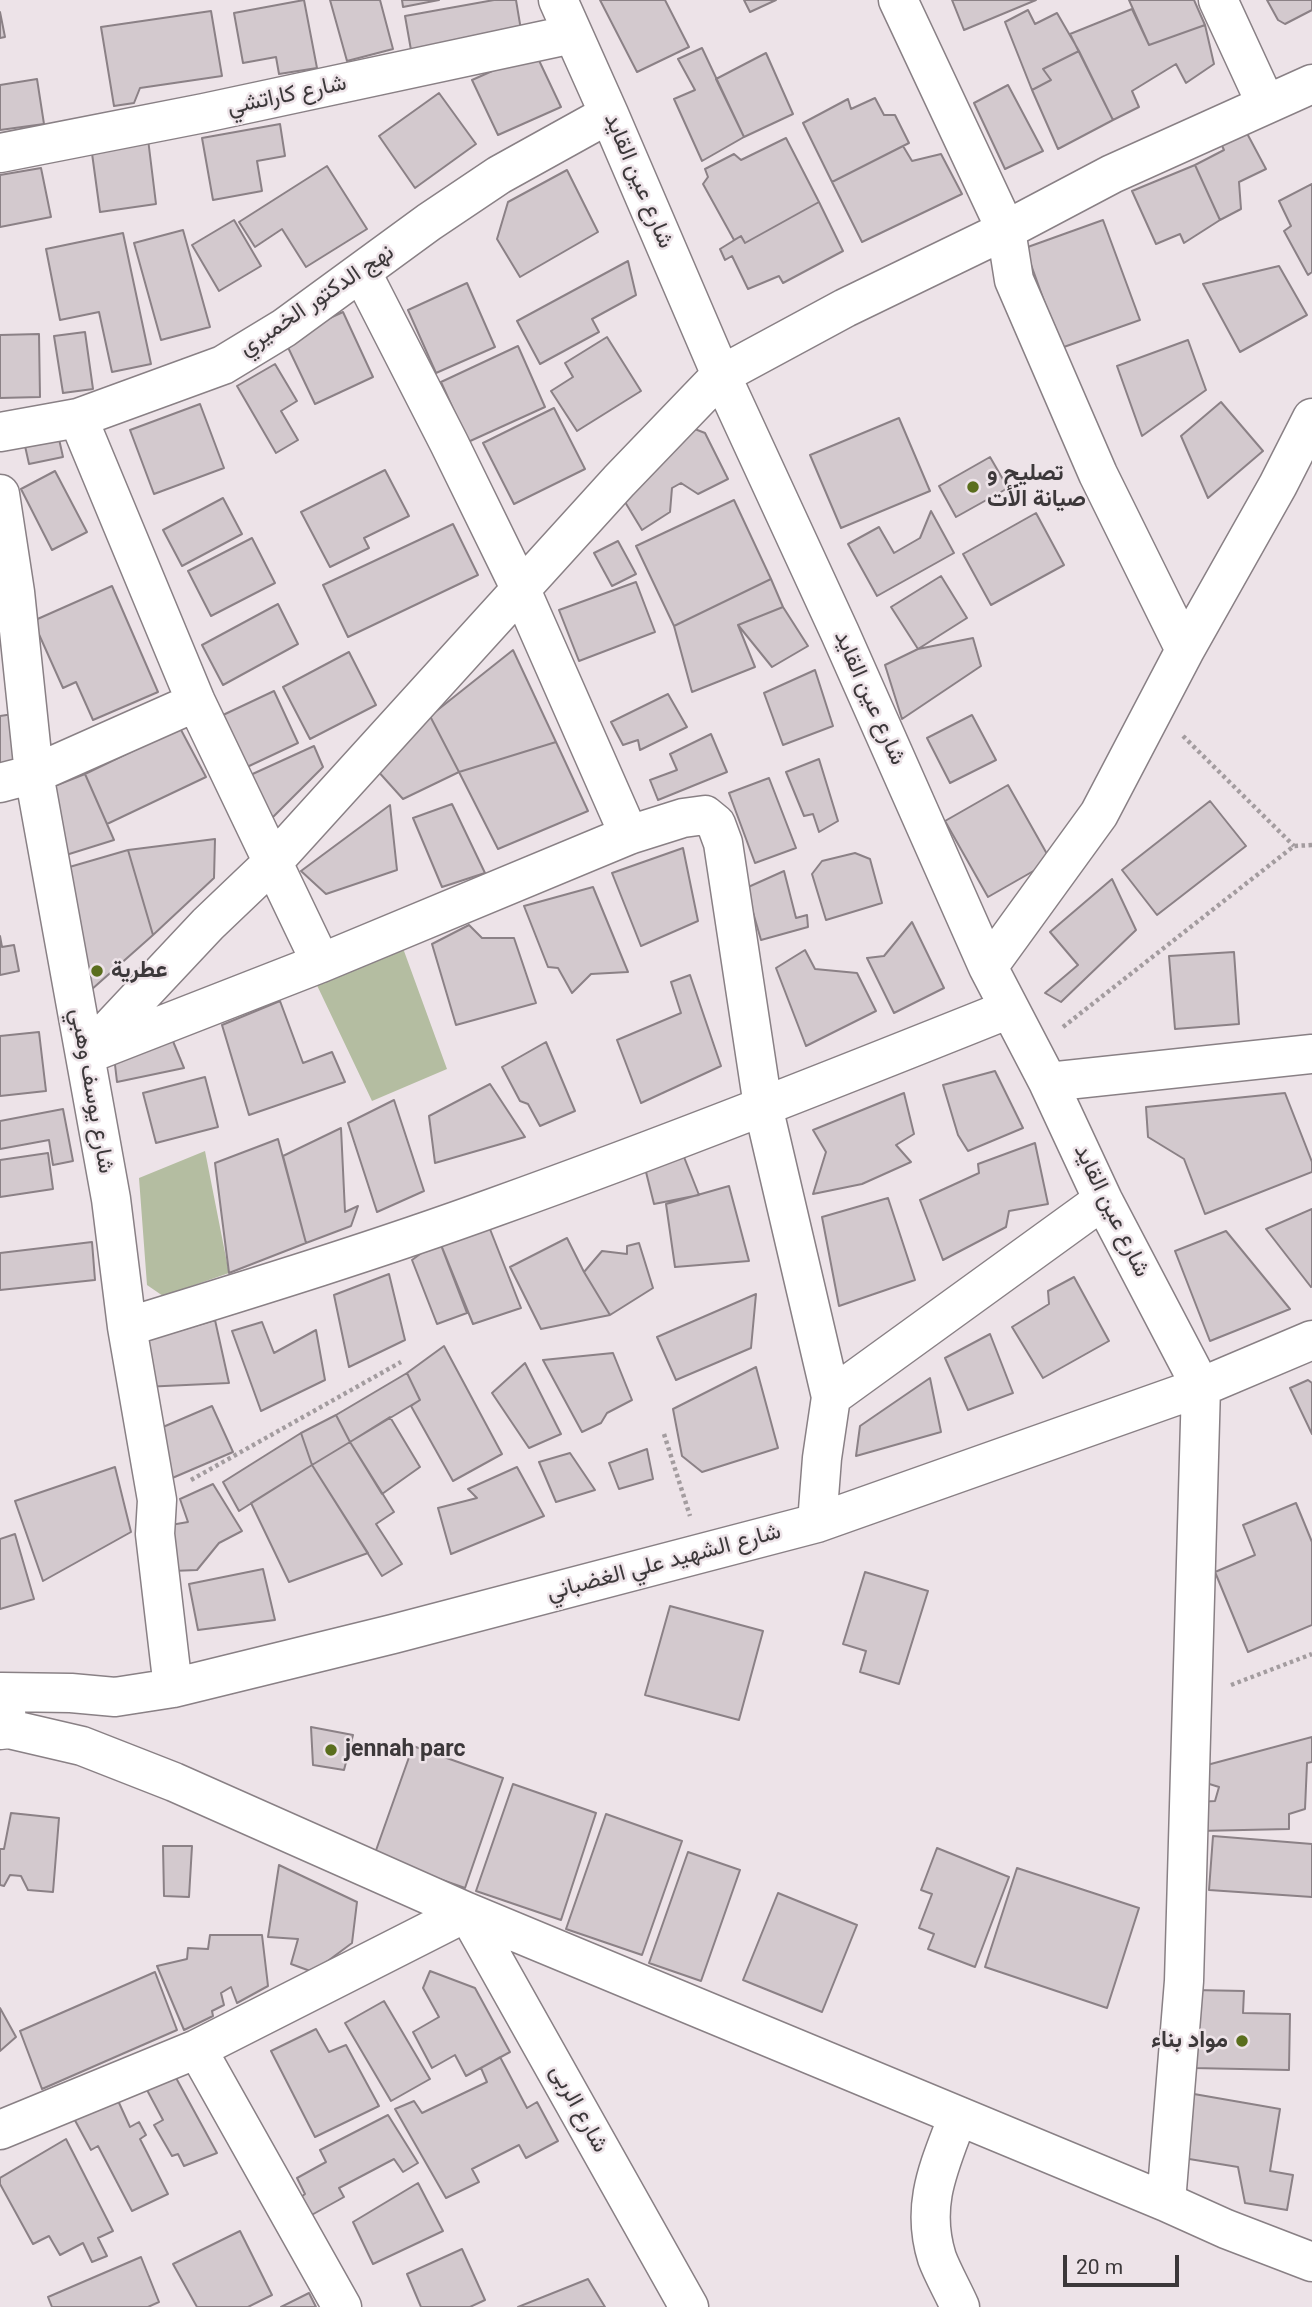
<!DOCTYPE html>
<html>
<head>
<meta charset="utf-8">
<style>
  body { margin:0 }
  #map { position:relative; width:1312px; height:2307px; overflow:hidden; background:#ede3e8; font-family:Roboto,sans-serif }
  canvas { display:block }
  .scale { position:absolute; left:1063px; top:2255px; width:116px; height:32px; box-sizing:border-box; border:4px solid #3c383a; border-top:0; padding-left:9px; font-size:21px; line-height:24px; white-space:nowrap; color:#3c383a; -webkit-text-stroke:5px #ede3e8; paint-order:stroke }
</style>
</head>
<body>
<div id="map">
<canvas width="1312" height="2307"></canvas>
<div class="scale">20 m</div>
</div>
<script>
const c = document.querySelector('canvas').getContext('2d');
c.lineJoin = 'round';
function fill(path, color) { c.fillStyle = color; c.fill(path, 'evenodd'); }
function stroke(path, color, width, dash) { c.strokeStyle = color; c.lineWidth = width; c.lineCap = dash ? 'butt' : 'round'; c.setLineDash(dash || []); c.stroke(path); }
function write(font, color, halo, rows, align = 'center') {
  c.font = font + ' Roboto,Vazirmatn,sans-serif'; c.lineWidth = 5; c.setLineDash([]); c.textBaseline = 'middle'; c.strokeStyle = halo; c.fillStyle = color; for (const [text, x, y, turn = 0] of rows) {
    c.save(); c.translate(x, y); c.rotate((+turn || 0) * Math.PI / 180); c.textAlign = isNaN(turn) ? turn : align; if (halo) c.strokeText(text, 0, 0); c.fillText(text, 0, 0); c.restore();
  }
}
fill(new Path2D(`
  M400,940L447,1069L372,1101L314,979Z
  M205,1151L229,1273L163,1296L147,1285L139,1178Z`), '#b4bda1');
const building = new Path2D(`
  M304,0L317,68L279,74L276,57L243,63L234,13Z
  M330,0H380L393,49L347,61Z
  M402,0H439L403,7Z
  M494,0H516L521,30L411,50L405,16Z
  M600,0H665L689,47L637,72Z
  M744,0H776L750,12Z
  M952,0H1036L964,30Z
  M1129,0H1194L1205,25L1149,45Z
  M1267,0H1312V10L1285,24L1278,20Z
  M1132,9L1149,45L1205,25L1214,64L1186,83L1176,64L1132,91L1139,107L1113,120L1070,34Z
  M1028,10L1035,24L1057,13L1079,51L1043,69L1051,80L1032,90L1005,22Z
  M211,11L222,76L140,88L134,103L114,106L101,27Z
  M0,12L5,37L0,38Z
  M702,48L744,137L702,161L674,99L695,90L678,59Z
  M1079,51L1113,120L1058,149L1032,90L1051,80L1043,69Z
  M535,52L561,107L498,135L472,80Z
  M766,53L793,114L744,137L716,79Z
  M37,79L44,124L0,130V85Z
  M1008,85L1043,151L1005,169L974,103Z
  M439,93L476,144L415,188L379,136Z
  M875,98L884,115H895L909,143L832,182L803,123L848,99L851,109Z
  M280,124L285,156L257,161L262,191L213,200L202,138Z
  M1242,124L1266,169L1239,182L1241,209L1220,220L1195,165L1224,150L1218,137Z
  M786,138L819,202L745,243L741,236L734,240L703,184L708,177L705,169L734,154L741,160Z
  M148,139L156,204L100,212L91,146Z
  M903,146L912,161L941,154L962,194L862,242L832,182Z
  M1195,165L1220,220L1184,243L1180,234L1156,244L1132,191Z
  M327,166L367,229L306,267L282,229L255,247L239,222Z
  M41,168L51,217L0,227V175Z
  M567,170L598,232L520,277L497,239L508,202Z
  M1312,184V272L1308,275L1284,231L1291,226L1279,201Z
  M819,202L843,251L783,283L779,276L748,289L732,256L725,260L720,249L741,236L745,243Z
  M234,220L261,266L219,291L192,245Z
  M1103,220L1140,320L1061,348L1025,248Z
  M183,230L210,327L161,340L134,243Z
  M123,233L151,364L112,372L99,312L60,320L46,249Z
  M628,261L636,295L592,319L599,332L540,364L517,321Z
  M1279,266L1307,315L1240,352L1203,284Z
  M467,283L495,347L436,373L408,310Z
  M343,312L373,377L315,404L284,339Z
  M85,332L93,389L63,393L54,336Z
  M39,334L40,397L0,398V335Z
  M607,337L641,391L577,431L551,391L573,377L565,363Z
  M1188,340L1206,390L1142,436L1117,366Z
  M518,346L545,407L468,442L441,382Z
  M275,364L297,401L281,411L298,440L276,453L237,386Z
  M1221,402L1263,451L1208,498L1181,436Z
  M200,404L224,468L154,494L130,430Z
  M554,408L585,469L514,504L483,443Z
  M899,418L930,491L841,528L810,455Z
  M687,426L705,433L728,479L698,494L681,483L672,488L670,512L642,530L625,502Z
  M59,439L63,457L29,464L25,446Z
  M990,457L1008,488L956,517L939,486Z
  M385,470L409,516L364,538L369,548L330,567L301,512Z
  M55,471L87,532L52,550L21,489Z
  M223,498L242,534L182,566L163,530Z
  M734,500L771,579L674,626L636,546Z
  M931,511L954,553L877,596L848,544L879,527L894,553L920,538Z
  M1036,513L1064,565L991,605L963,554Z
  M453,524L478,575L348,637L323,585Z
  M252,538L275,583L211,616L188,571Z
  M618,541L636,574L612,586L594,553Z
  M941,576L967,618L918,649L891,607Z
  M771,579L783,607L738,625L755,667L692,692L674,626Z
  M636,582L655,632L579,661L559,610Z
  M112,586L158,692L93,720L76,682L63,688L33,621Z
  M278,604L298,644L223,685L202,645Z
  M783,607L808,646L772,667L738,625Z
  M973,638L981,666L902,719L885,665L918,649Z
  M513,650L556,742L459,772L430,716Z
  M349,652L376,705L310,739L283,687Z
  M815,670L833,726L783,745L764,693Z
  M274,691L298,743L247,767L223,715Z
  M668,694L687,727L640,750L638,740L623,745L611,722Z
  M13,714L15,768L0,770V716Z
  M972,715L996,760L950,783L927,738Z
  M430,716L459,772L403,799L367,759Z
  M180,728L206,777L107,824L85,774Z
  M711,734L727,772L658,800L650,780L677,770L670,754Z
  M556,742L588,811L498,849L459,772Z
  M314,746L323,767L267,823L246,777Z
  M819,759L838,821L819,832L813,814L804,816L786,772Z
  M85,774L114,840L66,855L52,787Z
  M769,778L796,848L755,863L729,793Z
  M1008,785L1051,861L988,897L945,821Z
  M1210,801L1246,846L1157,915L1122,870Z
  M452,804L485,873L442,887L413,818Z
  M390,805L397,870L326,894L301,871Z
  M215,839L214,878L153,935L128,850Z
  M683,848L698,921L641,946L612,873Z
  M128,850L153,935L91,990L66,868Z
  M855,853L870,859L882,903L826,920L812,874L822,861Z
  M784,871L796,918L807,915L808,927L761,940L746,888Z
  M1112,879L1136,930L1061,1002L1045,993L1078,965L1050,932Z
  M593,887L628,972L591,974L572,993L558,968L548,967L524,906Z
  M912,922L944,988L894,1013L867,958L884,956Z
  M469,925L482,938H514L536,1003L456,1025L432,944Z
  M0,936L2,947L14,945L19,971L0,975Z
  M805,950L815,969L857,973L876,1011L806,1046L776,968Z
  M1234,952L1239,1024L1175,1029L1169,956Z
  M690,975L721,1066L641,1103L617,1040L681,1013L671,982Z
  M280,1001L303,1063L332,1052L345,1082L249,1115L222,1025Z
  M39,1032L46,1091L0,1096V1036Z
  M170,1034L184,1068L117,1082L114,1056Z
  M546,1042L575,1111L540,1126L528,1104L520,1101L502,1067Z
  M995,1071L1023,1128L968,1151L958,1135L943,1085Z
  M205,1077L218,1127L156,1143L143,1093Z
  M490,1084L525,1137L435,1163L429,1116Z
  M904,1093L914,1134L896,1145L911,1162L862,1184L813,1194L826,1152L813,1130Z
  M1285,1093L1312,1162V1172L1205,1214L1184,1159L1148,1137L1146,1107Z
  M394,1100L424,1191L377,1212L348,1123Z
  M63,1109L73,1161L53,1165L49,1140L0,1149V1121Z
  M341,1128L345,1212L358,1206L351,1226L306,1243L283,1156Z
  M278,1139L306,1243L229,1273L215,1163Z
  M1035,1143L1048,1204L1009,1211L1006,1227L943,1260L920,1200L979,1173L978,1164Z
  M48,1153L53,1189L0,1197V1160Z
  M684,1157L699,1195L654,1204L645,1168Z
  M729,1186L749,1261L675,1267L666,1204Z
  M888,1198L915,1280L839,1306L822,1217Z
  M1312,1209V1286L1311,1287L1266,1229Z
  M486,1219L521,1308L473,1324L439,1240Z
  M1226,1231L1290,1309L1210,1341L1175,1251Z
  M567,1238L584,1272L610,1315L541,1329L510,1267Z
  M439,1240L467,1313L437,1324L412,1260Z
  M92,1242L95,1280L0,1290V1253Z
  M639,1243L653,1288L610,1315L584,1272L602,1251L627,1254V1246Z
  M389,1274L405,1340L349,1367L334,1295Z
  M1074,1277L1109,1341L1043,1378L1012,1327L1049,1304L1048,1291Z
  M756,1294L751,1348L676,1380L657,1337Z
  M215,1320L229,1383L143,1387L144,1341Z
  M262,1322L274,1353L316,1330L325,1380L261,1411L232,1331Z
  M990,1334L1013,1393L968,1410L945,1358Z
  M444,1346L502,1454L453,1481L411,1406L420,1400L407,1373Z
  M613,1353L632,1400L607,1413L601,1423L582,1432L543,1360Z
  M525,1363L561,1434L529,1448L492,1393Z
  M756,1367L778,1448L702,1472L682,1456L673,1409Z
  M407,1373L420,1400L350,1442L336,1415Z
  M930,1378L941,1432L856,1456L860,1426Z
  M1308,1380L1312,1383V1434L1290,1388Z
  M212,1406L233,1452L170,1479L163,1427Z
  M336,1415L350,1442L312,1465L301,1433Z
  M390,1417L420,1467L382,1494L350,1442Z
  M301,1433L312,1465L239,1511L223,1482Z
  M350,1442L394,1512L376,1524L402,1564L382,1576L312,1465Z
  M647,1449L653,1479L619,1489L609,1463Z
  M570,1453L595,1490L556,1502L539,1462Z
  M312,1465L368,1553L289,1582L251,1503Z
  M115,1467L131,1532L43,1581L15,1501Z
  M517,1467L544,1516L451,1554L438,1508L477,1498L468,1489Z
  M213,1484L242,1531L219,1543L197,1570L172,1571L165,1526L188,1522L180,1499Z
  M1296,1503L1312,1542V1625L1248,1652L1215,1572L1255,1555L1243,1525Z
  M15,1534L34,1599L0,1609V1539Z
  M263,1569L275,1620L198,1630L189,1584Z
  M865,1572L928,1591L899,1684L860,1672L866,1651L843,1644Z
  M670,1606L763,1631L739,1720L645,1695Z
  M311,1727L353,1735L344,1770L313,1765Z
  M1312,1737V1762L1307,1763L1305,1809L1289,1814V1829L1198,1831L1197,1802L1215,1801L1219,1787L1203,1782L1207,1765Z
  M413,1746L503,1778L465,1888L374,1856Z
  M513,1784L596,1813L561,1920L476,1891Z
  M11,1813L59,1818L53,1892L28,1890L21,1876L10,1875L4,1886L0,1885V1849H4Z
  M606,1814L682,1841L642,1955L566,1929Z
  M1213,1836L1312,1844V1897L1209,1890Z
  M163,1846H192L189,1897L164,1896Z
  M937,1848L1009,1877L975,1967L928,1949L934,1934L919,1928L932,1894L921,1890Z
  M688,1852L740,1870L701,1981L649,1963Z
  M279,1865L357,1902L352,1943L313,1972L291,1964L298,1939L268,1937Z
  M1017,1868L1139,1908L1107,2008L985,1967Z
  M778,1893L857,1925L822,2012L743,1980Z
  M210,1935H262L268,1986L237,2003L231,1987L221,1993L224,2005L212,2011L213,2016L184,2030L157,1966L187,1959L188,1948L208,1949Z
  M430,1971L475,1988L510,2052L466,2076L455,2055L432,2068L413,2032L439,2017L423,1988Z
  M155,1972L177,2030L42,2089L20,2031Z
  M1194,1990L1244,1991L1243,2013L1290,2014L1289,2070L1193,2068Z
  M384,2001L430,2079L391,2101L345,2023Z
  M0,2008L16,2037L0,2051Z
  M316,2029L329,2052L346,2045L379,2106L315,2137L271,2051Z
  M500,2057L527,2108L537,2102L558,2141L526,2158L519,2145L472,2169L479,2182L446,2198L395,2109L414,2101L422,2113L487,2082L481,2068Z
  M175,2076L217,2153L184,2166L178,2154L172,2156L154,2125L163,2120L147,2090Z
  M115,2094L130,2127L139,2122L146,2135L140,2139L168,2194L132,2211L98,2146L91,2150L71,2113Z
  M1194,2094L1280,2109L1270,2171L1293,2175L1287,2210L1245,2203L1238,2167L1183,2158Z
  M388,2115L418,2163L403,2172L394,2159L339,2188L344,2197L308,2217L297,2200L305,2194L297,2178L326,2162L320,2150Z
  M66,2139L113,2231L98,2238L107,2256L92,2262L83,2243L60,2255L49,2236L33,2244L0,2184V2178Z
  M418,2183L443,2231L373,2264L353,2222Z
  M240,2231L272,2295L248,2307H197L173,2264Z
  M462,2249L485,2300L470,2307H421L407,2274Z
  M141,2257L159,2302L148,2307H52L48,2297Z
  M588,2279L605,2307H518Z
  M309,2293L316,2307H281Z`);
fill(building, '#d3c9ce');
stroke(building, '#8b8186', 2);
const minor = new Path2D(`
  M558,0L609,114L721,375L840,633L988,967L1048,1082L1103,1200L1201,1387L1184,1981L1166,2202L1226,2229L1312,2262
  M898,0L1006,230L1014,280L1098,474L1185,650
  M1218,0L1266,104
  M0,153L204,113L573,34
  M362,273L449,443L521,590L629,835
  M78,418L196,702L321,963
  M0,432L78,418L223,365L284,328L429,222L499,175L609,114
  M0,494L15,592L34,774L111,1199L127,1327L157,1500L155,1534L173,1688
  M0,783L34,774L196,702
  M988,967L1099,814L1185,650L1278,485L1312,418
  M93,1052L321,963L629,835L683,818L705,815L716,824L723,843L763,1106L831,1397
  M85,1055L208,924L273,862L619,481L721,375L845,308L1006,230L1112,174L1312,84
  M1048,1082L1312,1054
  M127,1327C250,1289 374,1251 495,1207C668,1145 839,1077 1009,1009
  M817,1523L822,1458L831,1397L1103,1200
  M9,1729L82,1746L174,1782L467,1912L1166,2202
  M0,1730L9,1729L2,1692L71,1693L115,1697L173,1688L393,1634L817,1523L1201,1387L1312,1340
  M197,2049L342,2307
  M958,2116C940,2165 920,2204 937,2258C943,2274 953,2291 960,2307
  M0,2130L197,2049L467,1912L689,2307`);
stroke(minor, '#898085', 41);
stroke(new Path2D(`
  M1183,736L1294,846
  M1063,1027L1294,846L1312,845
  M664,1434L690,1516
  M191,1480L401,1362
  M1231,1685L1312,1654`), '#a39c9f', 4.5, [3.5, 3.5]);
stroke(minor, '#fff', 38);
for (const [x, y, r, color] of [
  [973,487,7,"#5a6e1d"],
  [97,971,7,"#5a6e1d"],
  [331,1750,7,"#5a6e1d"],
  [1242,2041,7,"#5a6e1d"]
]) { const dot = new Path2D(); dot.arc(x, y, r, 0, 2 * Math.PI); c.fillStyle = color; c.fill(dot); stroke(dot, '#ede3e8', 2.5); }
write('23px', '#3c383a', '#ede3e8', [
  ["شارع كاراتشي",287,96,-12],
  ["شارع عين القايد",638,181,67],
  ["نهج الدكتور الخميري",317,301,-34],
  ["شارع عين القايد",869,698,66],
  ["شارع يوسف وهبي",91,1091,80],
  ["شارع عين القايد",1111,1211,64],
  ["شارع الشهيد علي الغضباني",664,1563,-15],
  ["شارع الربى",578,2109,61]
]);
write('bold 23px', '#3c383a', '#ede3e8', [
  ["تصليح و",987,474],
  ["صيانة الأت",987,500],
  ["عطرية",111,971],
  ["jennah parc",345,1750],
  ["مواد بناء",1228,2041,"right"]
], 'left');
</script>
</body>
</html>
